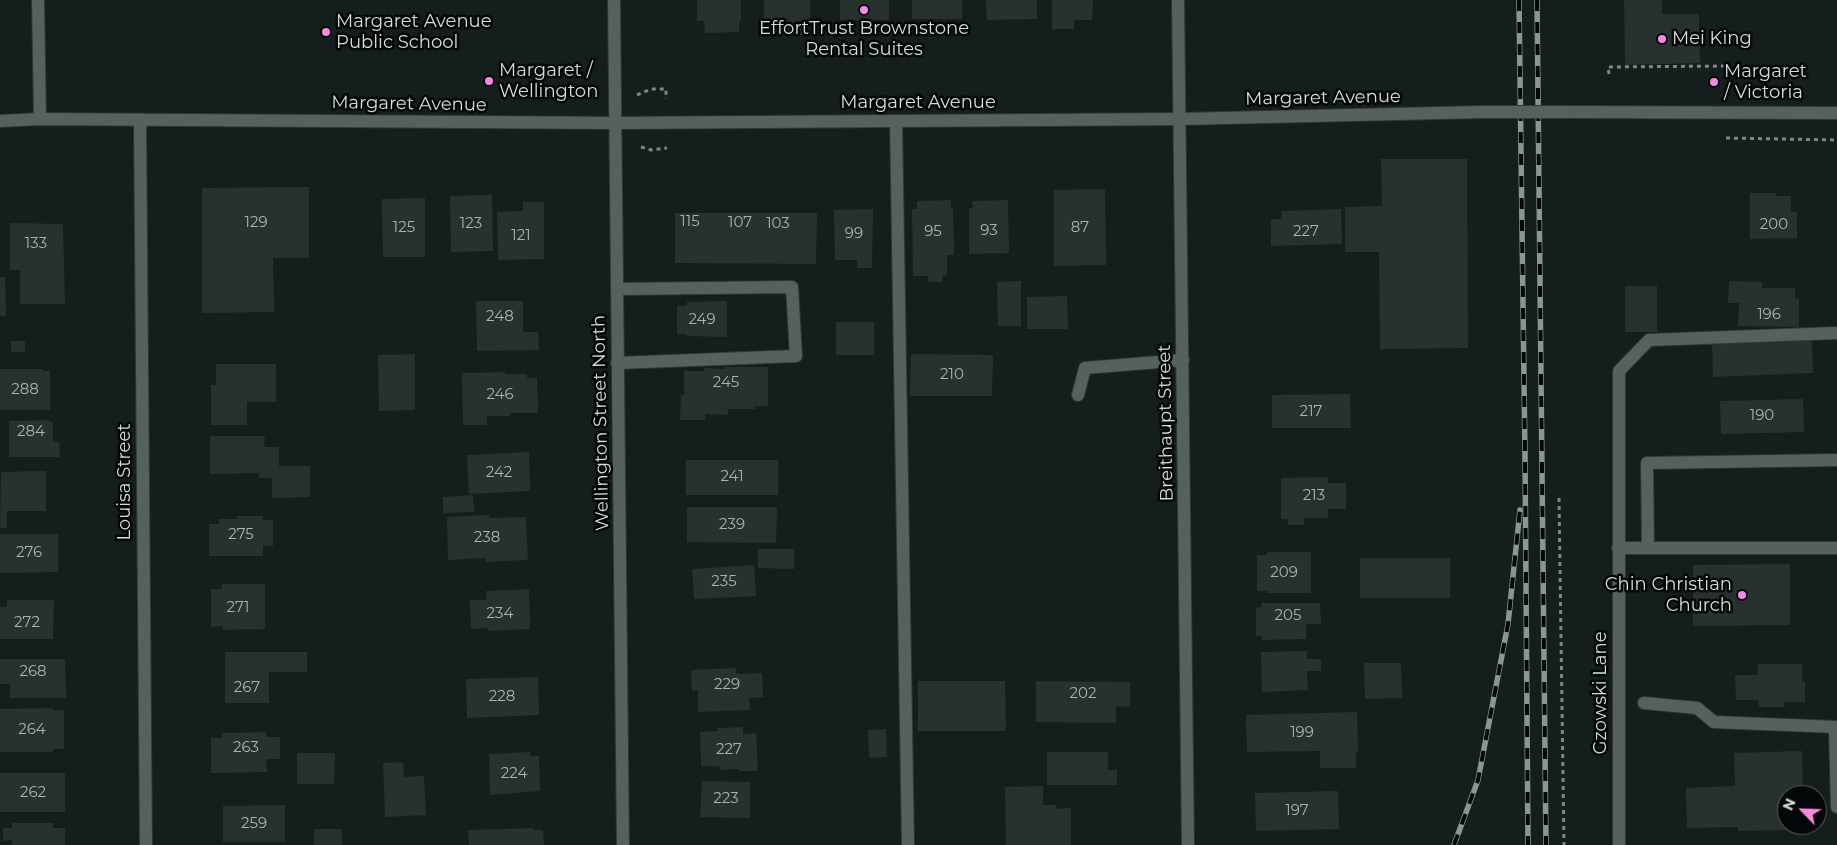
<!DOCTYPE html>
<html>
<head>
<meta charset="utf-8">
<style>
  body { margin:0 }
  #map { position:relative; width:1837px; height:845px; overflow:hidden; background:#141e1d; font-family:Montserrat,sans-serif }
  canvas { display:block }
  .north { position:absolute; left:1777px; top:785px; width:50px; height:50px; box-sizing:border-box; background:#040707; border:1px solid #585d5c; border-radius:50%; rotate:294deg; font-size:14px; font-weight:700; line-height:20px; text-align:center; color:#d7dddc }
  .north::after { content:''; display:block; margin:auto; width:18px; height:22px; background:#fc86e3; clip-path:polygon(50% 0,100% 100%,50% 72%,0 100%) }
</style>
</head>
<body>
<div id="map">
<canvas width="1837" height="845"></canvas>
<div class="north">N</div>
</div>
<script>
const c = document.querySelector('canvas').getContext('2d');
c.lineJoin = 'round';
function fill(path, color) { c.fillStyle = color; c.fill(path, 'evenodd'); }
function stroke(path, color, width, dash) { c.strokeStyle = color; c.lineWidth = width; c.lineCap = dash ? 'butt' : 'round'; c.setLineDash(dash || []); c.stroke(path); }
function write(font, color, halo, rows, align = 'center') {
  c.font = font + ' Montserrat,sans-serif'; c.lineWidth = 5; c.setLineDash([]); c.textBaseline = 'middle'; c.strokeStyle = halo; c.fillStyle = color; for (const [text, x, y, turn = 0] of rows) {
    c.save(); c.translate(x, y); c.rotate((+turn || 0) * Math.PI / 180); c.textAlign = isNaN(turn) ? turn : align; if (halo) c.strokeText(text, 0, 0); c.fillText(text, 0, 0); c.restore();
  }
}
fill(new Path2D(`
  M697,0H741V21H739V32L705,33L704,21H697Z
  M764,0H810V20L808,21V35H771L770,20H764Z
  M840,0H889V20H840Z
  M912,0H962V19H912Z
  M986,0H1037V19L987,20Z
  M1052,0H1093L1092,20H1074V29H1052Z
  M1624,0H1662V14H1699L1700,63L1625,65Z
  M1381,159H1467L1468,348L1380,349L1379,252H1345V207L1382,206Z
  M309,187V258H273L274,312L202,313V188Z
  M1105,189L1106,265L1054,266V190Z
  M1750,193H1776V196H1791V212H1797V238L1750,239Z
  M492,195L493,251L451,252L450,196Z
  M425,198V257H383L382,199Z
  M951,200V208H953L954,255H947V275L942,276L943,282H927L928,276H913L912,209H917V201Z
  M1008,200L1009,253L969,254V208H973L972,201Z
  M523,202H544V259L498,260L497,212L523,211Z
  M873,209L872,268H857V260H835L834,210Z
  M1341,209L1342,244L1271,246V219H1282L1281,211Z
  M675,213H817L816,264L675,263Z
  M10,223L63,224L65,304H20V270H10Z
  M0,277H5L6,316H0Z
  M1021,281V326H998L997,282Z
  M1729,281L1762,282V288H1795V299H1799V327L1738,326L1739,303H1728Z
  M1625,286H1657V332H1625Z
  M1067,296L1068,329H1027V297Z
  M476,301H523V332H538L539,350L477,351Z
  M727,301V337L687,336V334H677V306H687V302Z
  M836,322H874V355H836Z
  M1812,340L1813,373L1713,377L1712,344Z
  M11,341H25V352H11Z
  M415,354V410L379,411L378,355Z
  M911,354L993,355L992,396H910Z
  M216,364H276V402H247V425H211V385H216Z
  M725,367H768V406H755V409H728V415L705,414V420H680L681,395H684V371H704V368L725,369Z
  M0,369H43V371H50V410H0Z
  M505,372V374H527V378H537L538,413H510V416H487V425H463L462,373Z
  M1350,394L1351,428H1272V395Z
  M1803,399L1804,432L1721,434L1720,401Z
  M49,420V422H53V442H59L60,457H9V421Z
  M210,436H265L264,447H279V466H310V497L272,498V478H259V473L210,474Z
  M529,452L530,491L469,494L467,455Z
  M686,460H778V495H686Z
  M46,471V511H7V528H0L1,472Z
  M1328,477V483H1346V509H1328V518H1304V525H1288V519H1281V478Z
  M473,495L474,512L443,513V497Z
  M687,507H777L776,543L687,542Z
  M489,515V518L526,517L528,560L486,562L485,558L448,560L447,517Z
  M237,516H263V520H273V546H263V556H209V524H219V519H237Z
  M0,534H58V572L0,573Z
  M758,549H794V569L758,568Z
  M1267,552H1311V593H1267V591H1257V555H1267Z
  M1360,558H1450V598H1360Z
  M1790,564V625L1693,626V565Z
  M754,565L756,596L694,599L692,569Z
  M222,584H265V629L223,630L222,626L211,627V589H222Z
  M529,589L530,629L488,631V628L471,629L470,600H487L486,591Z
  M7,600H54L53,639H0V607H7Z
  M1262,603H1320L1321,624H1306V639L1262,640V636H1256V608L1262,607Z
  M1307,651V659H1321V671H1307L1308,690L1262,692L1261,652Z
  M225,652H307V672H269V703H225Z
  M0,659H65L66,698H10V684H0Z
  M1364,663H1401L1402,698L1365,699Z
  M1758,664H1802V682H1805V702H1784V707H1759L1758,700H1736L1735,675H1758Z
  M736,668V674L762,673L763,697L749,698L750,710L698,712V690L692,691L691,670Z
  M538,677L539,715L467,718L466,679Z
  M918,681H1005L1006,731H918Z
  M1036,681L1130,682V707L1116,706V723L1036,722Z
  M53,708V710H64V749H53V752H0V709Z
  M1357,712L1358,751L1356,752V768H1320V751L1247,752L1246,715Z
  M743,727V734L756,733L758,771H739V769L720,770L719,766H701L700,732L718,731V728Z
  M886,729L887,757L869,758L868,730Z
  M266,732V737H280V759H266L267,772L211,773V738H222V733Z
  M1802,751L1803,792H1789V795H1787V825H1789V830L1738,831V827L1687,828L1686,788L1735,786L1734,753Z
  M530,752V756H539L540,791L490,795L489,754Z
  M1047,752H1108V770H1117V785H1047Z
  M297,753H335L334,784H297Z
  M403,762L404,777L424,776L426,815L385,817L383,763Z
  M0,773H65V812H0Z
  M702,781L750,782V818L700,817Z
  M1043,786V805H1056V809L1071,808V845H1006L1005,787Z
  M1338,791L1339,829L1256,831L1255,793Z
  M285,805V842H223V806Z
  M12,823H53V828H65V845H12V840L3,841V828H12Z
  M533,828L534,830H543L544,845H469L468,830Z
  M314,829H342V845H314Z`), '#273130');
const lane = new Path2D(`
  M896,121L908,845
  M617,289L792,287L796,356L617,363
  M1078,395L1085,368L1183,360
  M1648,547L1647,463L1837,460
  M1618,548H1837
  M1644,703L1697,708L1714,722L1837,727
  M1835,727L1837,807
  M1619,845V371L1649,340L1837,333`);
const street = new Path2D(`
  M38,0L40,119
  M1178,0L1188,845
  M140,120L146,845`);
const secondary = new Path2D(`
  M614,0L623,845
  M1568,112L1837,113
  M0,121L40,119L615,123L1180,119L1482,112`);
stroke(lane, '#313736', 14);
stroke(street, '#313736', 14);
stroke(secondary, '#313736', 14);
stroke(new Path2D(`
  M1609,74L1608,67L1729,66L1730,77
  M637,95L651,89H666V99
  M1726,138L1837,140
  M641,147L651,150L667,148
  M1559,498L1564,845`), '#7f8786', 3, [4, 4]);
stroke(lane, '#55615f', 12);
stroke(street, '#55615f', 12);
stroke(secondary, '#55615f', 12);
const rail = new Path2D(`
  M1519,0L1525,455L1528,845
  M1537,0L1546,845
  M1454,845L1478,780L1508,624L1520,510`);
stroke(rail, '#8d9594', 5.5);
stroke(rail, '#040707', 4, [11]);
const secondaryBridge = new Path2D(`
  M1482,112H1568`);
stroke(secondaryBridge, '#313736', 14, []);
stroke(secondaryBridge, '#55615f', 12);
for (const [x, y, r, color] of [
  [864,10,5,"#fc86e3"],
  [326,32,5,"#fc86e3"],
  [1662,39,5,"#fc86e3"],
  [489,81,5,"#fc86e3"],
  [1714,82,5,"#fc86e3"],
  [1742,595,5,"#fc86e3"]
]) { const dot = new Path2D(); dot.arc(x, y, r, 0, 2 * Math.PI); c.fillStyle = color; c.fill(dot); stroke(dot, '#040707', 2); }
write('15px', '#abb2b1', null, [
  ["115",690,222],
  ["129",256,223],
  ["107",740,223],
  ["123",471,224],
  ["103",778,224],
  ["200",1774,225],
  ["125",404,228],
  ["87",1080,228],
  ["93",989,231],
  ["95",933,232],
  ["227",1306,232],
  ["99",854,234],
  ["121",521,236],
  ["133",36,244],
  ["196",1769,315],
  ["248",500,317],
  ["249",702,320],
  ["210",952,375],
  ["245",726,383],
  ["288",25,390],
  ["246",500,395],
  ["217",1311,412],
  ["190",1762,416],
  ["284",31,432],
  ["242",499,473],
  ["241",732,477],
  ["213",1314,496],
  ["239",732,525],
  ["275",241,535],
  ["238",487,538],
  ["276",29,553],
  ["209",1284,573],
  ["235",724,582],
  ["271",238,608],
  ["234",500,614],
  ["205",1288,616],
  ["272",27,623],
  ["268",33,672],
  ["229",727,685],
  ["267",247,688],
  ["202",1083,694],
  ["228",502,697],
  ["264",32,730],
  ["199",1302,733],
  ["263",246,748],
  ["227",729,750],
  ["224",514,774],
  ["262",33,793],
  ["223",726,799],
  ["197",1297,811],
  ["259",254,824]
]);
write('18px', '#d7dddc', '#040707', [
  ["Margaret Avenue",336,22],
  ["Public School",336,43],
  ["EffortTrust Brownstone",864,29,"center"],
  ["Rental Suites",864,50,"center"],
  ["Mei King",1672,39],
  ["Margaret /",499,71],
  ["Wellington",499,92],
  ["Margaret",1724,72],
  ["/ Victoria",1724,93],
  ["Chin Christian",1732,585,"right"],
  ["Church",1732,606,"right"]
], 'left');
write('18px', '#d7dddc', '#040707', [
  ["Margaret Avenue",1323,98,-1],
  ["Margaret Avenue",918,103],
  ["Margaret Avenue",409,104,1],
  ["Wellington Street North",601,423,-91],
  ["Breithaupt Street",1166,423,-91],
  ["Louisa Street",125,482,-90],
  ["Gzowski Lane",1601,693,-90]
]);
</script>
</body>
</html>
